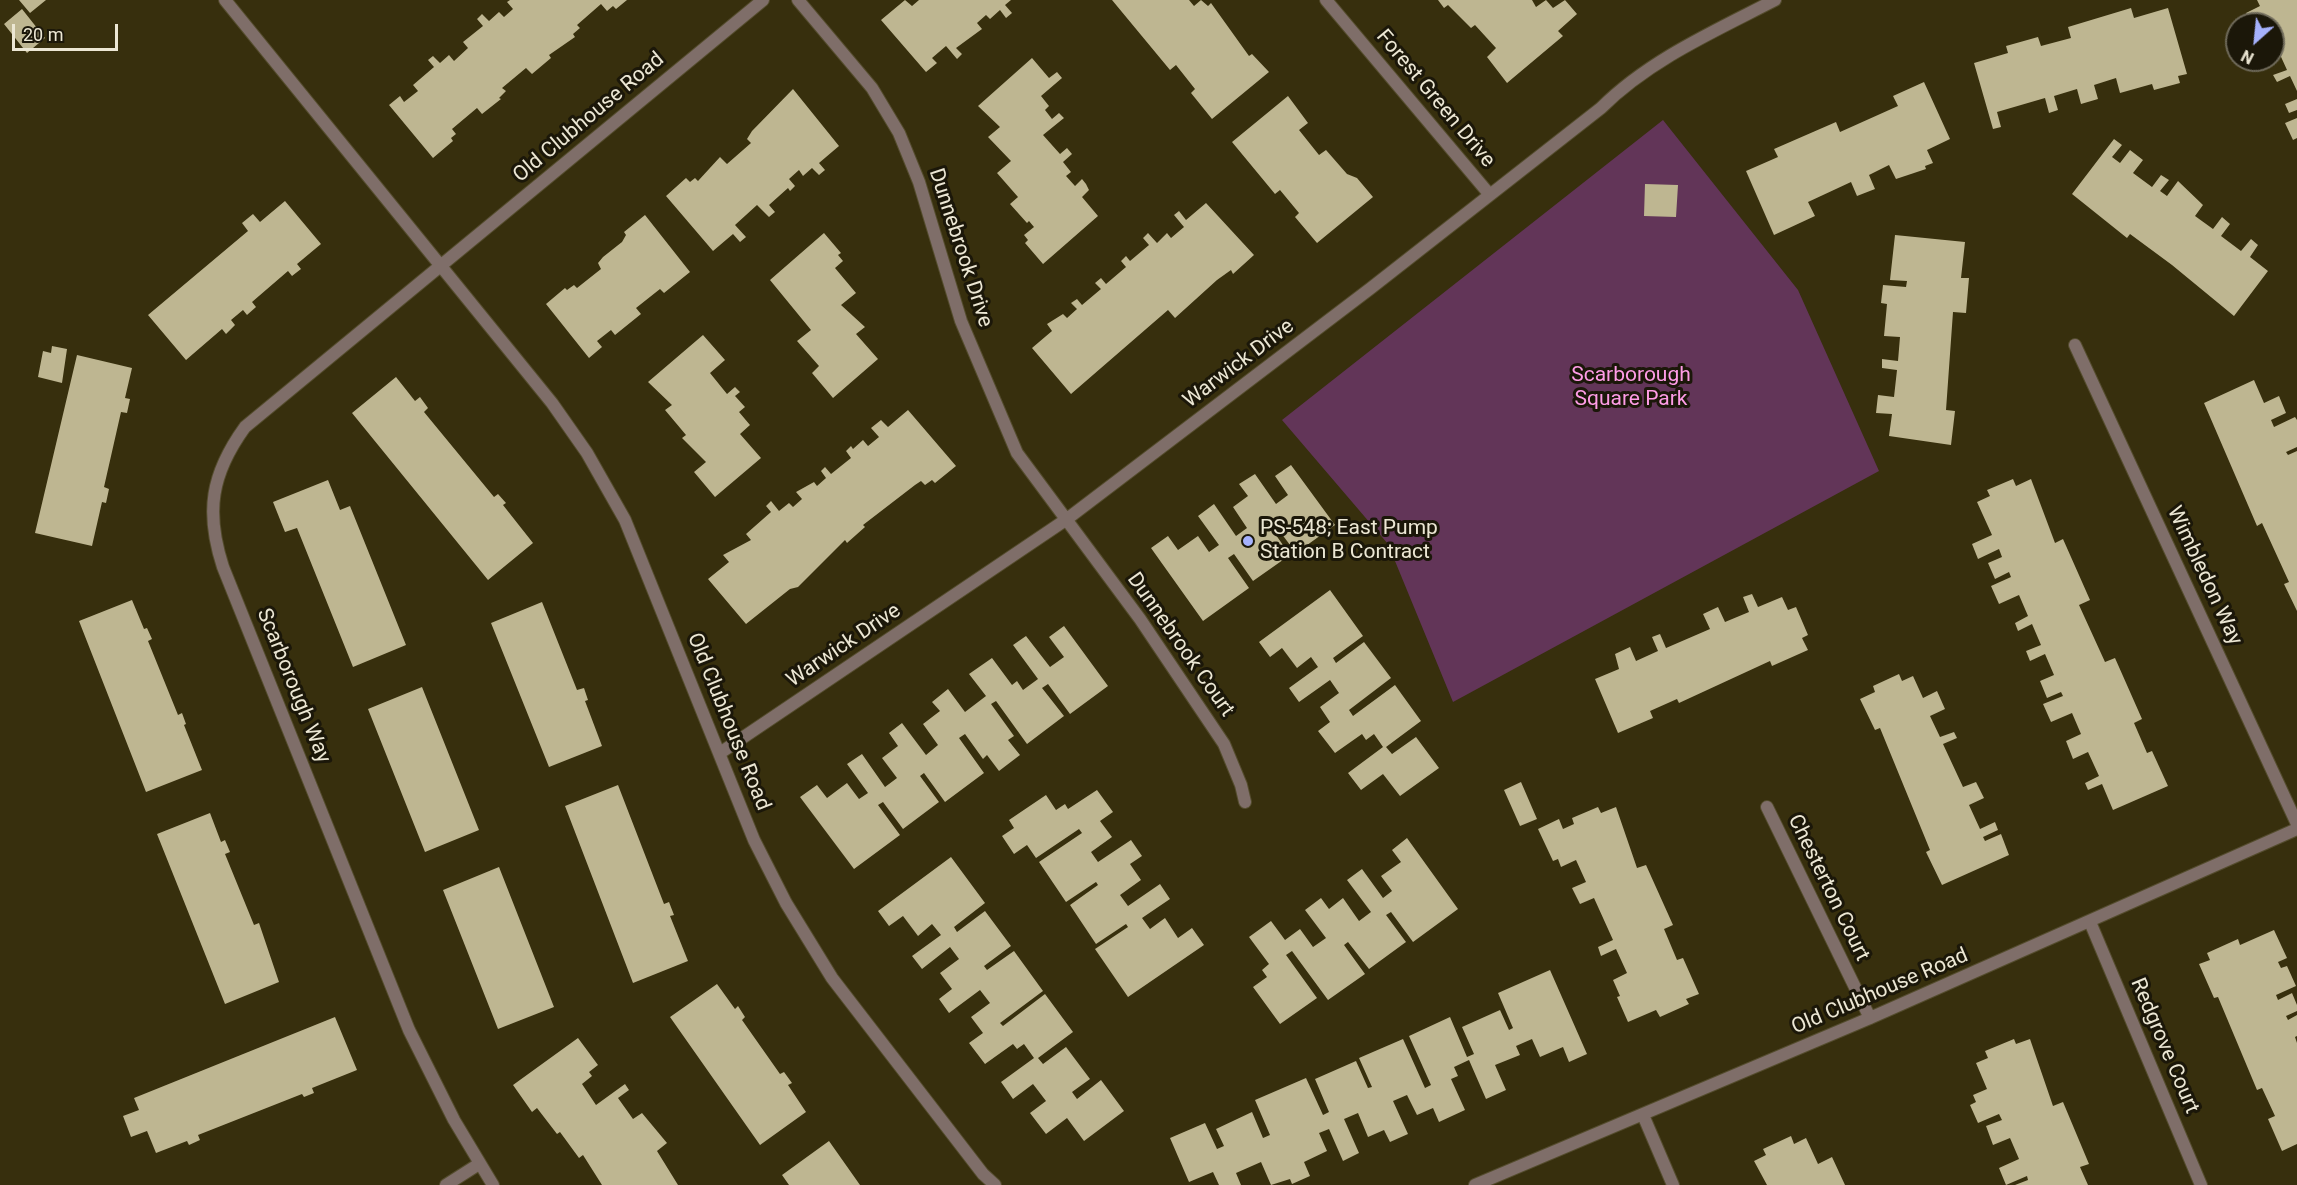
<!DOCTYPE html>
<html>
<head>
<meta charset="utf-8">
<style>
  body { margin:0 }
  #map { position:relative; width:2297px; height:1185px; overflow:hidden; background:#372f0d; font-family:Roboto,sans-serif }
  canvas { display:block }
  .north { position:absolute; left:2225px; top:12px; width:60px; height:60px; box-sizing:border-box; background:#1b1709; border:2px solid #6f6a5a; border-radius:50%; rotate:207deg; font-size:16px; font-weight:700; line-height:24px; text-align:center; color:#ece7d4 }
  .north::after { content:''; display:block; margin:auto; width:21px; height:27px; background:#a5b1fc; clip-path:polygon(50% 0,100% 100%,50% 72%,0 100%) }
  .scale { position:absolute; left:12px; top:24px; width:106px; height:27px; box-sizing:border-box; border:3px solid #ece7d4; border-top:0; padding-left:8px; font-size:18px; line-height:21px; white-space:nowrap; color:#ece7d4; -webkit-text-stroke:4px #1b1709; paint-order:stroke }
</style>
</head>
<body>
<div id="map">
<canvas width="2297" height="1185"></canvas>
<div class="north">N</div>
<div class="scale">20 m</div>
</div>
<script>
const c = document.querySelector('canvas').getContext('2d');
c.lineJoin = 'round';
function fill(path, color) { c.fillStyle = color; c.fill(path, 'evenodd'); }
function stroke(path, color, width, dash) { c.strokeStyle = color; c.lineWidth = width; c.lineCap = dash ? 'butt' : 'round'; c.setLineDash(dash || []); c.stroke(path); }
function write(font, color, halo, rows, align = 'center') {
  c.font = font + ' Roboto,sans-serif'; c.lineWidth = 6; c.setLineDash([]); c.textBaseline = 'middle'; c.strokeStyle = halo; c.fillStyle = color; for (const [text, x, y, turn = 0] of rows) {
    c.save(); c.translate(x, y); c.rotate((+turn || 0) * Math.PI / 180); c.textAlign = isNaN(turn) ? turn : align; if (halo) c.strokeText(text, 0, 0); c.fillText(text, 0, 0); c.restore();
  }
}
fill(new Path2D(`
  M1663,120L1798,290L1879,471L1453,702L1388,544L1282,420Z`), '#623558');
fill(new Path2D(`
  M19,0H46L30,13Z
  M510,0H627L616,9L613,6L607,11L601,4L577,25L580,28L573,34L575,37L549,55L551,58L532,74L526,68L502,88L506,91L499,98L501,99L482,114L477,108L452,129L456,134L451,138L453,141L433,158L389,105L400,96L404,102L418,91L413,85L434,67L428,60L433,56L440,63L449,55L454,61L468,48L463,42L483,26L477,19L482,14L489,21L499,12L504,17L513,9L507,2Z
  M905,0L912,6L919,0H1011L1005,5L1012,13L1006,18L1000,10L990,19L986,15L977,23L982,29L956,48L962,54L957,59L946,46L932,58L937,63L926,72L881,20Z
  M1112,0H1189L1194,6L1201,0L1208,6L1211,3L1249,56L1252,54L1269,72L1212,119L1191,93L1195,89L1176,65L1170,70Z
  M1438,0H1532L1536,7L1546,0L1553,8L1565,0L1577,14L1558,31L1563,36L1507,83L1487,57L1496,48L1475,25L1471,28L1448,5L1444,8Z
  M2257,0H2297V91L2290,76L2277,82L2273,75L2287,70L2277,48L2273,49V24H2268L2264,15L2250,22L2246,13L2260,6Z
  M2131,8L2134,18L2168,8L2187,74L2178,76L2180,83L2154,90L2152,84L2120,93L2116,78L2094,85L2098,99L2081,104L2077,89L2054,96L2058,110L2049,113L2045,98L1997,112L2001,127L1993,129L1974,63L2008,53L2006,46L2038,37L2041,46L2071,38L2068,27Z
  M22,9L45,38L27,53L4,24Z
  M1032,58L1049,78L1057,72L1062,78L1041,96L1049,106L1045,110L1052,119L1059,113L1064,118L1043,135L1060,154L1067,148L1072,154L1063,162L1071,172L1066,176L1075,186L1082,179L1086,184L1089,190L1082,197L1098,216L1043,264L1025,243L1028,240L1024,235L1034,227L1029,221L1027,223L1010,204L1018,197L997,173L1011,161L988,137L1000,127L978,106Z
  M1924,82L1950,139L1927,150L1933,163L1925,166L1926,169L1896,179L1889,165L1869,175L1875,189L1857,196L1851,182L1808,202L1815,216L1774,235L1746,171L1778,157L1774,149L1836,122L1840,132L1898,106L1893,96Z
  M793,89L839,146L819,163L825,170L819,175L812,168L803,176L799,170L789,179L795,186L790,191L788,188L769,205L775,212L769,217L757,205L735,225L746,237L740,242L733,234L713,251L666,196L686,178L690,182L695,178L698,181L720,157L727,164L751,143L747,139L752,131Z
  M1288,96L1308,123L1299,130L1319,155L1326,150L1347,174L1357,178L1373,197L1317,243L1295,217L1299,213L1280,190L1275,194L1232,142Z
  M2297,99V110L2289,113L2285,104Z
  M2297,118V138L2293,140L2285,123Z
  M2114,139L2122,145L2112,157L2120,163L2130,150L2143,160L2133,173L2152,187L2161,175L2169,180L2160,191L2167,196L2178,181L2203,205L2195,216L2213,229L2222,217L2230,224L2221,236L2241,251L2251,239L2258,245L2250,257L2268,271L2234,316L2172,265L2130,234L2127,238L2072,194Z
  M1645,184L1678,185L1676,217L1644,216Z
  M285,201L321,244L297,264L301,269L292,276L288,271L252,302L256,307L247,315L243,310L231,320L235,325L226,334L222,329L186,360L148,315L248,231L242,223L253,214L260,222Z
  M1206,203L1254,255L1233,274L1231,270L1217,280L1175,318L1168,310L1071,394L1032,348L1052,331L1047,324L1063,314L1067,318L1077,309L1071,303L1077,299L1082,305L1101,289L1095,283L1101,278L1106,284L1126,267L1121,261L1126,256L1130,261L1149,245L1143,238L1148,233L1157,243L1167,233L1171,238L1184,227L1174,215L1179,211L1186,220Z
  M645,215L690,272L664,293L660,289L636,308L641,314L615,335L611,330L597,341L602,347L589,358L546,304L565,288L567,290L574,285L577,288L601,269L598,263L603,257L622,242L626,235L624,232Z
  M824,233L841,253L838,255L843,261L835,268L856,293L841,305L865,327L856,334L878,359L833,398L812,373L819,366L797,341L811,330L770,280Z
  M1895,235L1965,242L1961,278H1969L1966,313L1953,312L1946,410L1955,411L1951,445L1889,436L1892,414L1876,413L1878,395L1894,397L1897,370L1882,368V359L1898,361L1900,337L1884,336L1887,304L1881,303L1883,285L1906,287L1907,281L1890,280Z
  M703,335L725,360L710,373L727,394L735,387L740,392L735,396L745,407L739,412L750,425L740,434L761,458L715,497L694,472L706,462L682,438L686,435L665,410L672,405L648,382Z
  M52,346L67,349L62,383L38,377L43,351L51,353Z
  M77,355L132,368L125,398L130,399L127,413L121,412L104,487L109,489L106,503L102,502L92,546L35,533Z
  M396,377L415,401L420,397L428,408L424,412L494,497L498,494L506,503L503,505L533,543L488,580L352,413Z
  M2254,380L2264,403L2279,396L2286,413L2271,420L2274,427L2295,417L2297,420V447L2286,452L2288,455L2297,451V611L2284,584L2289,582L2262,523L2257,526L2204,403Z
  M908,410L956,466L935,483L932,480L925,485L921,481L915,485L863,525L865,527L847,543L845,540L798,587L790,589L746,624L708,579L729,562L723,555L751,540L746,534L771,512L766,506L771,501L779,511L789,503L793,507L802,499L796,492L814,482L817,486L826,478L821,471L825,467L831,474L851,458L846,451L851,446L853,449L863,440L868,446L879,437L871,428L881,420L888,427Z
  M1291,465L1335,525L1296,553L1275,525L1271,528L1290,555L1253,581L1234,554L1228,558L1249,588L1203,621L1151,548L1168,536L1178,550L1198,536L1209,552L1219,545L1198,516L1214,504L1236,536L1247,528L1233,507L1248,496L1239,484L1255,474L1276,504L1288,495L1275,476Z
  M2013,479L2016,486L2031,479L2055,543L2063,539L2090,600L2079,605L2105,662L2115,658L2142,719L2134,723L2147,753L2152,751L2168,786L2113,810L2102,784L2088,790L2085,783L2099,776L2088,752L2073,759L2066,741L2081,734L2072,713L2051,722L2043,704L2063,696L2061,692L2047,698L2040,681L2054,675L2045,654L2030,661L2026,651L2041,645L2032,624L2018,631L2015,623L2028,616L2019,595L1999,604L1991,586L2011,577L2009,572L1995,579L1988,563L2002,557L1999,549L1978,559L1972,544L1992,535L1977,502L1990,496L1987,490Z
  M328,480L340,510L350,506L406,645L353,667L297,528L285,532L273,502Z
  M1330,590L1363,636L1333,658L1336,663L1364,642L1391,678L1349,710L1353,716L1395,685L1421,721L1386,747L1392,754L1416,737L1439,768L1400,796L1383,774L1361,790L1348,773L1383,747L1374,734L1366,740L1362,734L1335,753L1318,731L1330,722L1320,707L1339,693L1330,680L1299,702L1289,688L1318,667L1311,657L1297,668L1282,648L1270,657L1259,642Z
  M1752,594L1758,607L1782,597L1788,610L1796,607L1808,635L1802,638L1808,650L1772,666L1770,661L1679,703L1677,699L1650,711L1653,718L1618,733L1595,679L1619,669L1615,654L1630,647L1636,661L1658,651L1652,637L1660,634L1666,648L1710,629L1703,614L1718,607L1725,622L1749,612L1743,597Z
  M132,600L144,629L147,628L152,639L148,641L178,715L182,713L186,724L184,725L202,770L146,792L79,621Z
  M542,602L577,690L584,688L588,700L585,701L602,746L549,767L491,623Z
  M1064,626L1108,686L1070,714L1048,684L1042,688L1064,716L1027,744L996,701L991,704L1014,736L1008,740L1020,755L999,771L987,755L983,759L965,734L959,738L984,773L945,802L924,773L920,776L939,802L903,829L883,802L878,805L900,835L854,869L800,797L817,785L827,798L847,783L859,799L868,793L847,764L862,754L885,787L897,778L882,758L898,746L889,733L902,723L926,755L938,745L923,724L940,711L932,702L948,689L965,712L986,696L969,674L992,658L1012,685L1017,681L1023,690L1038,679L1013,645L1026,636L1050,667L1064,657L1049,637Z
  M1899,674L1902,681L1913,676L1923,698L1937,691L1945,709L1930,716L1940,737L1954,732L1957,738L1943,744L1963,787L1976,782L1984,798L1969,805L1980,829L1995,822L1998,830L1983,837L1985,841L2001,834L2009,855L1942,885L1926,852L1930,850L1880,728L1875,730L1860,699L1875,692L1873,686Z
  M422,687L479,830L425,852L368,709Z
  M1521,782L1537,819L1520,826L1504,790Z
  M618,785L664,904L669,902L674,915L670,916L688,961L633,983L565,806Z
  M1097,790L1113,812L1100,821L1112,837L1091,852L1098,862L1131,840L1142,856L1130,864L1141,880L1120,895L1128,906L1160,884L1170,899L1142,918L1150,929L1165,918L1178,938L1192,928L1204,945L1128,997L1095,949L1128,927L1126,924L1096,944L1070,905L1098,885L1096,882L1066,902L1039,862L1082,833L1079,829L1036,858L1027,845L1014,854L1002,836L1014,828L1009,820L1046,795L1056,810L1065,804L1068,809Z
  M1598,807L1601,813L1616,807L1637,868L1646,865L1673,925L1664,929L1677,960L1683,958L1699,994L1686,999L1689,1004L1660,1017L1656,1010L1628,1022L1617,997L1620,996L1613,980L1627,973L1616,949L1601,956L1598,947L1613,940L1594,898L1580,904L1572,888L1586,882L1576,860L1561,867L1558,859L1553,861L1538,829L1559,819L1563,829L1574,824L1572,818Z
  M210,813L221,842L225,840L230,852L225,854L254,925L259,923L279,982L225,1004L157,834Z
  M1407,838L1458,909L1413,942L1391,912L1386,915L1406,942L1369,969L1348,942L1344,945L1365,974L1328,1000L1292,951L1286,955L1317,998L1280,1024L1253,987L1267,977L1262,970L1269,964L1249,937L1271,921L1285,940L1300,929L1313,947L1326,938L1305,910L1321,898L1329,909L1343,898L1359,921L1371,912L1347,880L1362,869L1383,898L1392,891L1381,876L1401,862L1392,850Z
  M951,857L985,903L954,927L957,932L985,911L1011,946L984,966L987,970L1014,951L1043,991L1000,1023L1003,1026L1045,994L1073,1032L1038,1058L1043,1064L1066,1047L1090,1079L1072,1092L1077,1099L1101,1080L1124,1111L1084,1141L1067,1118L1046,1134L1030,1113L1046,1101L1033,1084L1013,1099L1001,1082L1034,1058L1024,1044L1017,1049L1013,1044L985,1064L969,1043L983,1033L971,1017L990,1003L980,990L949,1013L939,999L952,989L940,973L959,959L950,947L922,969L912,956L941,935L932,924L918,936L903,916L889,926L878,911Z
  M499,867L554,1007L498,1029L443,890Z
  M2274,930L2287,958L2278,962L2281,968L2287,966L2296,986L2276,995L2278,1000L2292,993L2297,1005V1011L2286,1016L2288,1020L2297,1015V1036L2295,1037L2297,1043V1144L2282,1151L2268,1119L2275,1116L2262,1088L2257,1090L2218,997L2214,998L2199,964L2210,960L2207,953L2238,939L2240,945Z
  M1550,970L1587,1054L1569,1062L1563,1047L1540,1057L1532,1039L1516,1046L1520,1055L1495,1065L1506,1090L1486,1099L1469,1060L1454,1067L1458,1076L1451,1079L1465,1110L1439,1122L1433,1108L1417,1115L1407,1095L1393,1101L1408,1134L1390,1142L1384,1130L1368,1137L1358,1113L1344,1119L1359,1153L1343,1161L1329,1129L1319,1133L1327,1151L1304,1162L1310,1176L1292,1184L1290,1179L1271,1185L1261,1162L1236,1173L1241,1185H1219L1213,1172L1189,1182L1170,1138L1205,1123L1217,1149L1224,1146L1216,1129L1252,1112L1263,1138L1270,1135L1255,1100L1306,1078L1323,1115L1329,1112L1315,1079L1356,1061L1368,1088L1372,1087L1359,1058L1403,1039L1425,1088L1431,1085L1409,1036L1450,1017L1467,1057L1474,1054L1462,1027L1500,1010L1509,1030L1513,1028L1498,993Z
  M717,984L735,1009L738,1006L745,1017L742,1020L780,1074L784,1072L792,1083L788,1085L806,1112L760,1145L670,1017Z
  M335,1017L357,1070L312,1088L314,1093L304,1097L302,1094L198,1135L200,1140L189,1145L187,1141L156,1153L147,1131L131,1137L123,1116L139,1110L134,1098Z
  M578,1038L598,1065L589,1072L592,1076L582,1084L596,1105L625,1084L629,1090L618,1098L633,1119L642,1113L667,1143L657,1151L678,1185H602L583,1155L579,1158L560,1132L557,1134L537,1108L532,1112L513,1085Z
  M2014,1039L2016,1044L2030,1039L2053,1106L2063,1102L2089,1164L2080,1167L2088,1185H2015L2028,1180L2027,1176L2006,1185L1999,1168L2019,1159L2010,1138L1993,1145L1986,1126L2002,1120L1999,1114L1978,1123L1970,1105L1976,1102L1973,1095L1987,1089L1976,1063L1988,1058L1985,1051Z
  M1791,1136L1794,1144L1806,1138L1818,1164L1832,1157L1845,1185H1767L1754,1161L1766,1155L1763,1149Z
  M829,1141L860,1185H789L782,1175Z`), '#beb691');
const minor = new Path2D(`
  M225,0L552,403L587,453L625,520L754,840L786,903L832,978L983,1174L995,1185
  M798,0L872,88L899,133L919,182L961,321L1017,453L1140,619L1224,744L1241,785L1245,802
  M1326,0L1490,195
  M2075,345L2297,824
  M720,753L1067,519L1371,288L1601,108C1649,60 1715,31 1775,0
  M1767,807L1870,1018
  M2090,922L2201,1185
  M1643,1115L1673,1185
  M446,1185L479,1164
  M493,1185L454,1120L409,1030L223,567C205,512 211,474 245,427L763,0
  M1475,1185L1870,1018L2297,829`);
stroke(minor, '#544c2d', 14);
stroke(minor, '#7f6e69', 12);
for (const [x, y, r, color] of [
  [1248,541,6,"#a5b1fc"]
]) { const dot = new Path2D(); dot.arc(x, y, r, 0, 2 * Math.PI); c.fillStyle = color; c.fill(dot); stroke(dot, '#1b1709', 2); }
write('21px', '#ece7d4', '#1b1709', [
  ["Forest Green Drive",1435,99,50],
  ["Old Clubhouse Road",589,118,-40],
  ["Dunnebrook Drive",960,248,72],
  ["Warwick Drive",1239,364,-37],
  ["Wimbledon Way",2204,576,65],
  ["Dunnebrook Court",1180,645,55],
  ["Warwick Drive",844,646,-34],
  ["Scarborough Way",293,686,68],
  ["Old Clubhouse Road",728,722,68],
  ["Chesterton Court",1828,888,64],
  ["Old Clubhouse Road",1880,992,-23],
  ["Redgrove Court",2164,1046,67]
]);
write('21px', '#fe9ce6', '#1b1709', [
  ["Scarborough",1631,376],
  ["Square Park",1631,400]
]);
write('21px', '#ece7d4', '#1b1709', [
  ["PS-548; East Pump",1260,529],
  ["Station B Contract",1260,553]
], 'left');
</script>
</body>
</html>
